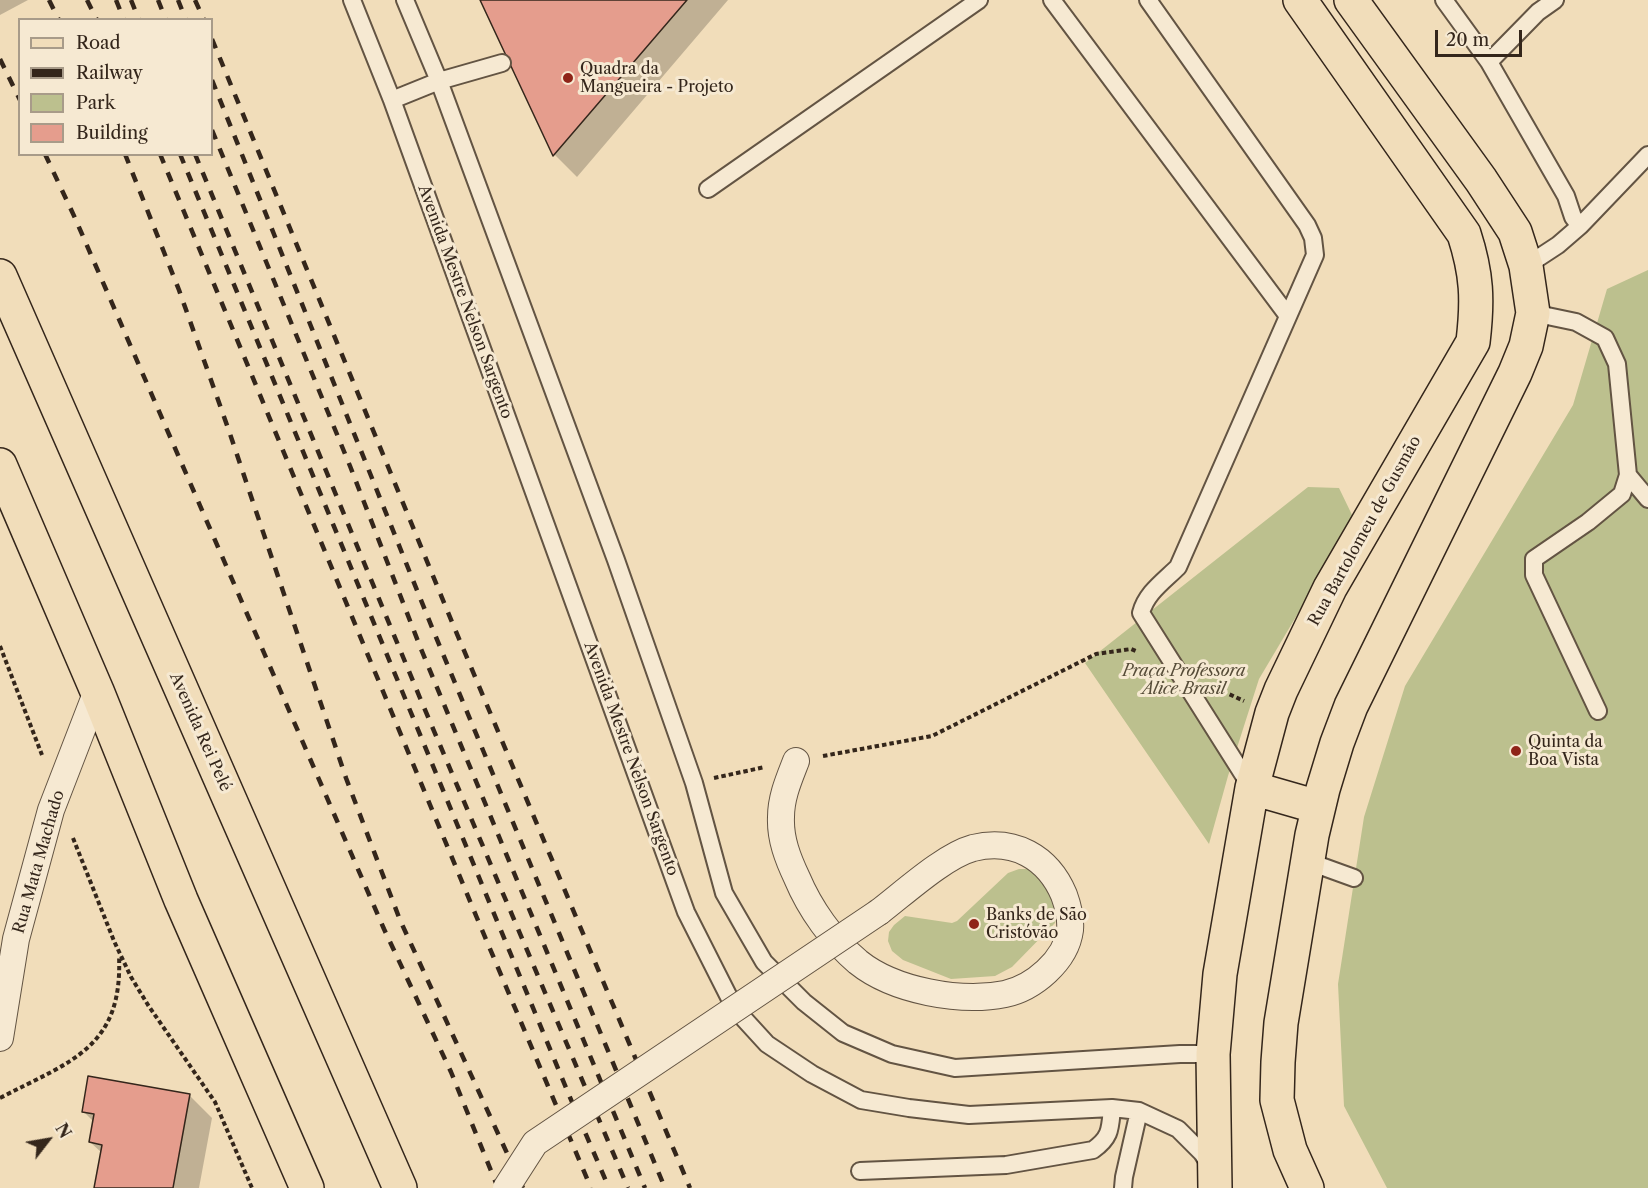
<!DOCTYPE html>
<html>
<head>
<meta charset="utf-8">
<style>
  body { margin:0 }
  #map { position:relative; width:1648px; height:1188px; overflow:hidden; background:#f1ddba; font-family:"Libre Caslon Text",serif }
  canvas { display:block }
  .legend { position:absolute; left:18px; top:18px; width:195px; height:138px; box-sizing:border-box; background:#f6e9d2; border:2px solid #a89b89; margin:0; padding:8px 10px; list-style:none; font-size:18px; color:#34261b }
  .legend li { display:flex; align-items:center; gap:12px; height:30px }
  .legend b { width:30px; border:2px solid #a89b89 }
  .north { position:absolute; left:18px; top:1110px; width:60px; height:60px; -webkit-text-stroke:4px #f6e9d2; paint-order:stroke; rotate:59deg; font-size:16px; font-weight:700; line-height:24px; text-align:center; color:#34261b }
  .north::after { content:''; display:block; margin:auto; width:21px; height:27px; background:#34261b; clip-path:polygon(50% 0,100% 100%,50% 72%,0 100%) }
  .scale { position:absolute; left:1435px; top:30px; width:87px; height:27px; box-sizing:border-box; border:3px solid #34261b; border-top:0; padding-left:8px; font-size:18px; line-height:21px; white-space:nowrap; color:#34261b; -webkit-text-stroke:4px #f6e9d2; paint-order:stroke }
</style>
</head>
<body>
<div id="map">
<canvas width="1648" height="1188"></canvas>
<ul class="legend">
<li><b style="height:8px;background:#f1ddba"></b>Road</li>
<li><b style="height:8px;background:#34261b"></b>Railway</li>
<li><b style="height:16px;background:#bcc08e"></b>Park</li>
<li><b style="height:16px;background:#e59d8d"></b>Building</li>
</ul>
<div class="north">N</div>
<div class="scale">20 m</div>
</div>
<script>
const c = document.querySelector('canvas').getContext('2d');
c.lineJoin = 'round';
function fill(path, color) { c.fillStyle = color; c.fill(path, 'evenodd'); }
function stroke(path, color, width, dash) { c.strokeStyle = color; c.lineWidth = width; c.lineCap = dash ? 'butt' : 'round'; c.setLineDash(dash || []); c.stroke(path); }
function write(font, color, halo, rows, align = 'center') {
  c.font = font + ' "Libre Caslon Text",serif'; c.lineWidth = 6; c.setLineDash([]); c.textBaseline = 'middle'; c.strokeStyle = halo; c.fillStyle = color; for (const [text, x, y, turn = 0] of rows) {
    c.save(); c.translate(x, y); c.rotate((+turn || 0) * Math.PI / 180); c.textAlign = isNaN(turn) ? turn : align; if (halo) c.strokeText(text, 0, 0); c.fillText(text, 0, 0); c.restore();
  }
}
fill(new Path2D(`
  M1648,270V1188H1387L1344,1106L1338,984L1364,817L1405,686L1573,405L1607,289Z
  M1308,487L1339,488L1354,519L1259,679L1228,776L1209,844L1085,663Z
  M1019,869H1029L1050,885L1058,913L1055,923L1012,967L995,976L951,979L903,960L892,951L888,941L889,932L894,925L905,916L952,923L957,921L1008,873Z`), '#bcc08e');
fill(new Path2D(`
  M0,0H28L0,15Z
  M481,0H728L577,177L555,155Z
  M189,1095L212,1118L199,1188H96L102,1153L90,1142L94,1122L83,1111Z`), '#0003');
const building = new Path2D(`
  M480,0H687L553,156Z
  M88,1076L190,1094L173,1188H94L102,1145L89,1142L94,1114L82,1112Z`);
fill(building, '#e59d8d');
stroke(building, '#34261b', 1.5);
const service = new Path2D(`
  M352,0L392,100L686,912L735,1009L767,1044L812,1074L861,1100L909,1108L969,1115L1112,1108L1139,1111L1178,1129L1202,1153L1211,1167
  M405,0L439,81L616,560L694,783L724,893L764,962L804,1002L843,1033L892,1054L955,1068L1180,1054H1213
  M1052,0L1288,316
  M1148,0L1307,225L1313,238L1315,255L1178,567C1164,581 1146,593 1141,613L1251,787
  M1444,0L1489,62L1566,196L1573,217L1580,226
  M1489,62L1538,12L1555,0
  M392,100L439,81L502,63
  M708,189L979,0
  M1526,266L1558,245L1580,226L1648,155
  M1533,313L1576,322L1605,338L1617,364L1628,475L1622,494L1588,522L1534,559V575L1598,711
  M1628,475L1648,499
  M1307,861L1354,878
  M860,1171L1006,1165L1093,1150C1111,1137 1110,1129 1112,1108
  M1123,1188L1124,1177L1139,1111`);
const pedestrian = new Path2D(`
  M796,761C789,779 781,797 781,817C780,839 788,859 797,878C810,909 832,940 858,962C894,991 961,1003 1005,994C1033,988 1066,961 1070,930C1071,919 1068,906 1064,895C1048,857 1014,838 973,848C944,856 904,893 879,912
  M0,1038L16,939L51,810L97,691`);
const primary = new Path2D(`
  M0,276L400,1188
  M0,465L97,691L181,900L307,1188
  M1252,788L1318,807
  M1215,1188L1213,1054L1220,974L1252,788L1272,713L1281,690L1330,588L1473,342C1478,300 1477,274 1464,234L1300,0
  M1307,1188L1290,1150L1277,1100L1278,1062L1281,1023L1312,835L1323,789L1337,743L1351,706L1515,373L1526,346L1533,313L1526,266L1515,232L1481,180L1351,0`);
stroke(service, '#635443', 20);
stroke(pedestrian, '#635443', 28);
stroke(primary, '#34261b', 36);
stroke(new Path2D(`
  M0,646L42,755
  M1216,688L1244,701
  M823,756L932,736L1096,654L1131,649L1138,652
  M714,778L765,767
  M73,838L114,941L131,977L148,1005L215,1102L252,1188
  M0,1098C71,1061 123,1048 119,956`), '#34261b', 4, [4.5, 3]);
stroke(service, '#f6e9d2', 16);
stroke(pedestrian, '#f6e9d2', 26);
stroke(primary, '#f1ddba', 33);
stroke(new Path2D(`
  M49,0L59,20
  M87,0L97,20
  M116,0L124,20
  M131,0L139,20
  M158,0L166,20
  M178,0L186,20
  M195,0L204,20
  M212,39L452,622L690,1188
  M0,59L20,100
  M212,80L433,630L665,1188
  M212,130L350,466L421,649L645,1188
  M45,154L75,218L384,929L451,1072L498,1188
  M125,154L179,290L228,428L346,778L400,920L523,1188
  M160,154L477,918L591,1188
  M180,154L569,1095L609,1188
  M195,154L420,698L628,1188`), '#34261b', 4.5, [10, 10]);
const pedestrianBridge = new Path2D(`
  M506,1188L535,1143L879,912`);
stroke(pedestrianBridge, '#635443', 28, []);
stroke(pedestrianBridge, '#f6e9d2', 26);
for (const [x, y, r, color] of [
  [568,78,6,"#8f2418"],
  [1516,751,6,"#8f2418"],
  [974,924,6,"#8f2418"]
]) { const dot = new Path2D(); dot.arc(x, y, r, 0, 2 * Math.PI); c.fillStyle = color; c.fill(dot); stroke(dot, '#f6e9d2', 2); }
write('16px', '#34261b', '#f6e9d2', [
  ["Quadra da",580,69],
  ["Mangueira - Projeto",580,87],
  ["Quinta da",1528,742],
  ["Boa Vista",1528,760],
  ["Banks de São",986,915],
  ["Cristóvão",986,933]
], 'left');
write('16px', '#34261b', '#f6e9d2', [
  ["Avenida Mestre Nelson Sargento",465,302,70],
  ["Rua Bartolomeu de Gusmão",1365,531,-61],
  ["Avenida Rei Pelé",200,732,66],
  ["Avenida Mestre Nelson Sargento",631,759,70],
  ["Rua Mata Machado",39,862,-74]
]);
write('italic 16px', '#564c38', '#f6e9d2', [
  ["Praça Professora",1184,671],
  ["Alice Brasil",1184,689]
]);
</script>
</body>
</html>
